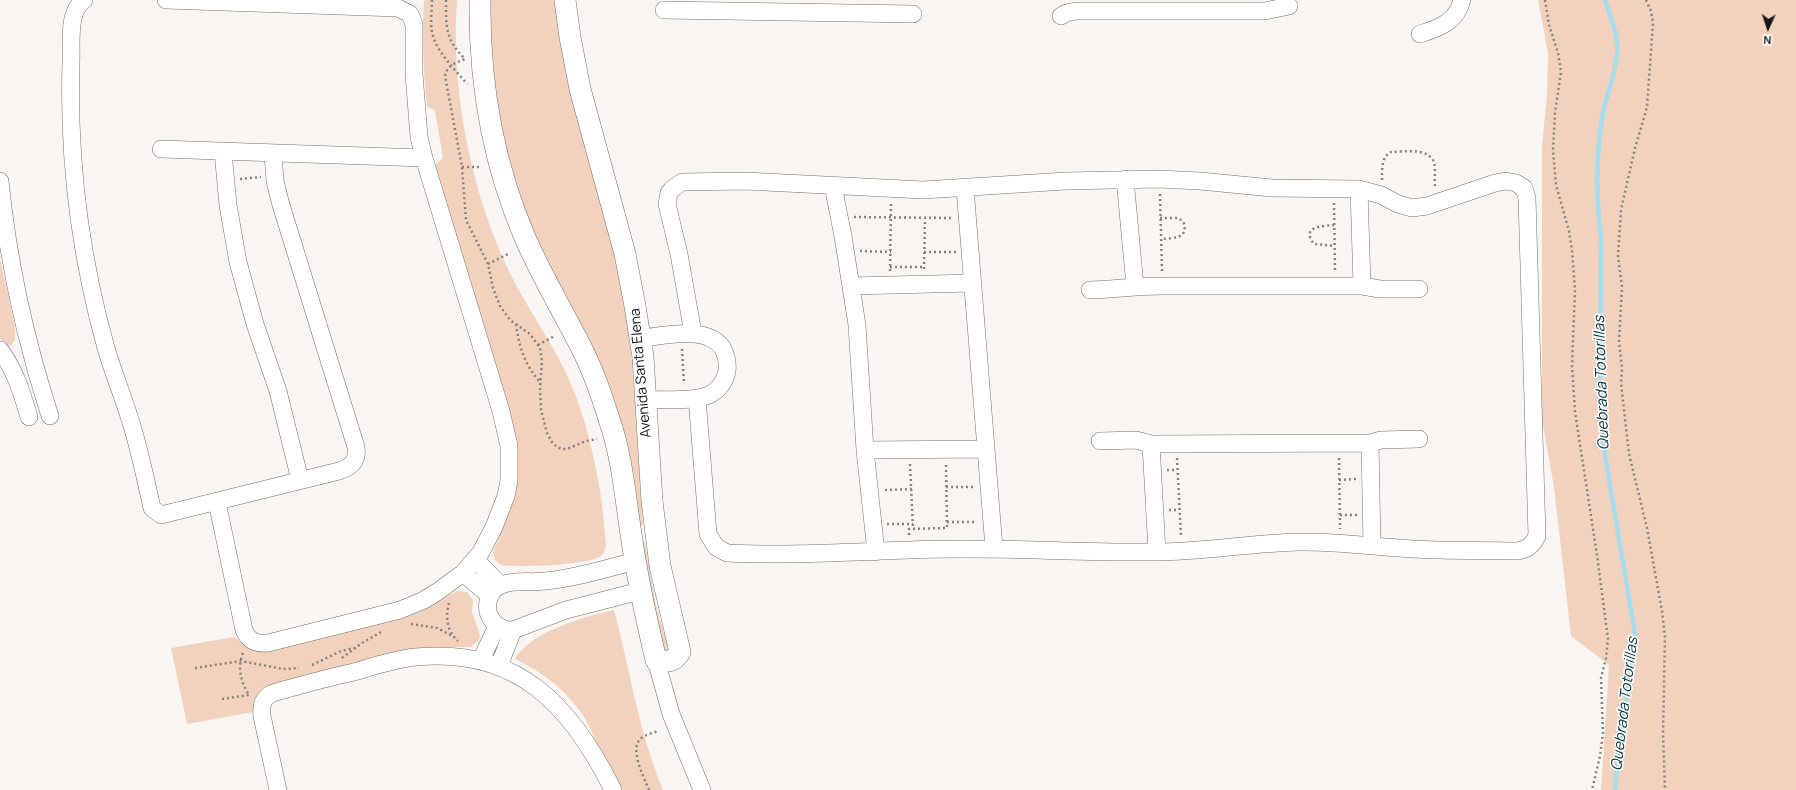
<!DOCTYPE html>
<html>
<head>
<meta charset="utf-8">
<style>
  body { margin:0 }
  #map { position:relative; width:1796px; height:790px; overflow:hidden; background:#f8f5f3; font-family:Manrope,sans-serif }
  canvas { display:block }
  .north { position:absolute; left:1748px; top:8px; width:40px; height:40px; -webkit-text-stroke:3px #fff; paint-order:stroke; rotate:183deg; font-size:11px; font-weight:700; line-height:16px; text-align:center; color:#161515 }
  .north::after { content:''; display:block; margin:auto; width:14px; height:18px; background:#161515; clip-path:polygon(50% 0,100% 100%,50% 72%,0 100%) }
</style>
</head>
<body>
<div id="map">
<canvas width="1796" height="790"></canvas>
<div class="north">N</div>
</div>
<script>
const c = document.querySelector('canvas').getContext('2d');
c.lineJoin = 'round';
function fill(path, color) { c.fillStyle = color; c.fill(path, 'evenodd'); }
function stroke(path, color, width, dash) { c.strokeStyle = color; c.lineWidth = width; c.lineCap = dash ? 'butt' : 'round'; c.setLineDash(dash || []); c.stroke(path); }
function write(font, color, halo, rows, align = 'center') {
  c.font = font + ' Manrope,sans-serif'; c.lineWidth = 3; c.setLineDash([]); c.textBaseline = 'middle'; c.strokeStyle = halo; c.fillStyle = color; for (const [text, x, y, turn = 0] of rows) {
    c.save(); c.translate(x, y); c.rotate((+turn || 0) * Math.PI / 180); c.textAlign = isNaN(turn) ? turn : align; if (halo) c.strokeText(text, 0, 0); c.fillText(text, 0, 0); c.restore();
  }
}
fill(new Path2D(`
  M424,0H457C450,90 472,199 513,279C533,318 560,353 575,394C587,425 594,457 600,491C603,508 604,527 606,545C605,549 604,553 601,556C589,565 517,568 501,565L495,560L493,552L505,523L514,493L435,165L443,158L435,111L427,106C423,71 422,36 424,0Z
  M489,0H557L614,248L630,334L643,524L641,526L638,525L538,243L519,196L505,153L492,71Z
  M1538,0H1796V790H1601L1609,665L1571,636L1554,487L1542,419V146L1547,95L1548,53Z
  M0,259L15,326V340L9,347L0,339Z
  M640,540L644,541L645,544L656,606L669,649L665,656Z
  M457,591L467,592L473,600L472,612L480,635L479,640L471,647H442L394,654L254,708L253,712L187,724L171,648L234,637L249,648L427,606Z
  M614,610C630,670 639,733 663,790H621C614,777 606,763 599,749C594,739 591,728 585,719C568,691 544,673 515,659C530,632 585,616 614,610Z`), '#f3d2bd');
stroke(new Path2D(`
  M1605,0C1610,16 1619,36 1617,53C1616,73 1607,92 1603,112C1596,152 1596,197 1601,237L1600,391L1605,455L1635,634V650L1620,734L1615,790`), '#a5ddee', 4.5);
const minor = new Path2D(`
  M84,0C67,12 72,44 71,63C68,159 80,255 106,348C115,379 128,408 136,440C142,462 147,485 152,508L161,515L339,471C352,467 358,460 356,447L281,205L275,181L273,154
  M166,0L398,8L410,14L414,24V74L419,137L424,158L501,411L509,446V481L506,496L494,527L481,552L463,573L437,592L424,600L400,610L268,643C257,644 249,642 244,630L217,502
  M664,10L913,14
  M1061,16L1066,13L1076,11H1265L1289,6
  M1420,34C1440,28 1457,21 1462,0
  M161,149L424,158
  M223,152L228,205L238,262L255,324L278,391L300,480
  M1125,179L1135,286
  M0,181C8,261 25,339 50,416
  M833,186L843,236L857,325L865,450L876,552
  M965,188L994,548
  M1359,189L1362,286
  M851,286L973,283
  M1090,290C1114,289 1138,286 1162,286H1362L1380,289H1419
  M693,333L679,254L667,204L669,193L672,189L682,182L746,181L923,190L1066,181L1159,179L1200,181L1272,188L1359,189L1381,195L1398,204L1412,208L1427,206L1495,183L1506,181L1516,183L1524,188L1527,198L1537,536C1533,545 1527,550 1517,551C1482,550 1448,551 1413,549C1375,547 1337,541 1298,542C1251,543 1204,552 1156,552C1074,553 992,546 910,550C849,552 788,556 727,553L716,547L708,534L697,398
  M641,338C665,336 705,325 722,347C726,354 728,363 727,371C725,381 719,390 709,395C694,402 663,399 645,400
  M0,350C15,370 22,393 29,417
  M1100,441L1136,440L1151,444L1370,443L1381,440L1419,439
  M1370,443L1372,545
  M1151,444L1157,552
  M865,450L986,449
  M475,559L500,585
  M635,561C605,569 575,578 545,581C531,583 513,579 499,586C487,593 484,609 492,620C497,628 505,630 513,630L566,610L640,591
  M463,573L490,596
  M481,660L497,626
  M656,660L671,714L702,790
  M499,666L513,630
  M278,790L262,716C261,707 262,700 269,695C278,690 289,689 298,686C317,681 335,676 354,672C374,666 395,659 416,657C517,647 571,705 613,790`);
const tertiary = new Path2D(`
  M480,0C479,82 493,164 526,240C542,276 562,310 580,345C592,368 601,393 609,419C622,456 625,495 631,534C637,577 646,618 656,660C667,662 673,663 680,652L660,566L652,501L643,357L635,306L625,254L580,89L570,37L565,0`);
stroke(minor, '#72706e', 18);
stroke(tertiary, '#72706e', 22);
stroke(new Path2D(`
  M432,0C432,10 430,22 432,32C436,52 455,69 467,84
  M446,0C446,27 445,39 465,59C456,63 447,65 445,76L462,167L466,220L488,264L493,288L500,306L510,320L530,334L540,348L542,362L540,387L541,410L547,433L553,444L561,449H567L586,441L597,439
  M1545,0L1549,25L1558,53L1561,72L1555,113L1553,150L1556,185L1569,231L1572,251L1575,289L1572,366L1575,412L1597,555L1608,639L1606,658L1601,678L1603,733L1600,756L1592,790
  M1646,0L1651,11L1653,23L1647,107L1635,148L1621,210L1618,256L1622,287L1619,341L1622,369L1621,383L1629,454L1647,528L1662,611L1665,637L1663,734L1665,790
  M462,167H479
  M240,179L261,177
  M1382,180C1382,170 1381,157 1391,152C1404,152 1427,147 1434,162C1436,169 1434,180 1435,187
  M1160,194L1162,271
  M1334,203L1335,270
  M854,217L953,218
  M1160,218H1177L1183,221C1190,239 1173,238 1161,239
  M1334,225C1323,226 1300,226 1314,244L1334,246
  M860,251L891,252
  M924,252H956
  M488,264L510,253
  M890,267H922
  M924,269L925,218
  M890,271L891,204
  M516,324C519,347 525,366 541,383
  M538,345L553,337
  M682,349L684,384
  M1177,458L1181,537
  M1339,458L1340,529
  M910,464L913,529
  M1167,470H1177
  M1339,480L1356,479
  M946,487H974
  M885,490L912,489
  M1169,510H1179
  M1340,515H1357
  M947,522H977
  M887,524H913
  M909,535V529L947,528L946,464
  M449,603C445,616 447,632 458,641
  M411,624L437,628L454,637
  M243,653C237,668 241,682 249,695
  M342,658L362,643L381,632
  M312,665L341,651L354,648
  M195,668L241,661L283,669L299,668
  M222,699L249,695
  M649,790C644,777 627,746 643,737C647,734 653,733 658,731`), '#858382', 2.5, [2, 3]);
stroke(minor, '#fff', 17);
stroke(tertiary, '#fff', 21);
write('14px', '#161515', '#fff', [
  ["Avenida Santa Elena",641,373,-95]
]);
write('italic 15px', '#003542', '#fff', [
  ["Quebrada Totorillas",1602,383,-92],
  ["Quebrada Totorillas",1625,704,-83]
]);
</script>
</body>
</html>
